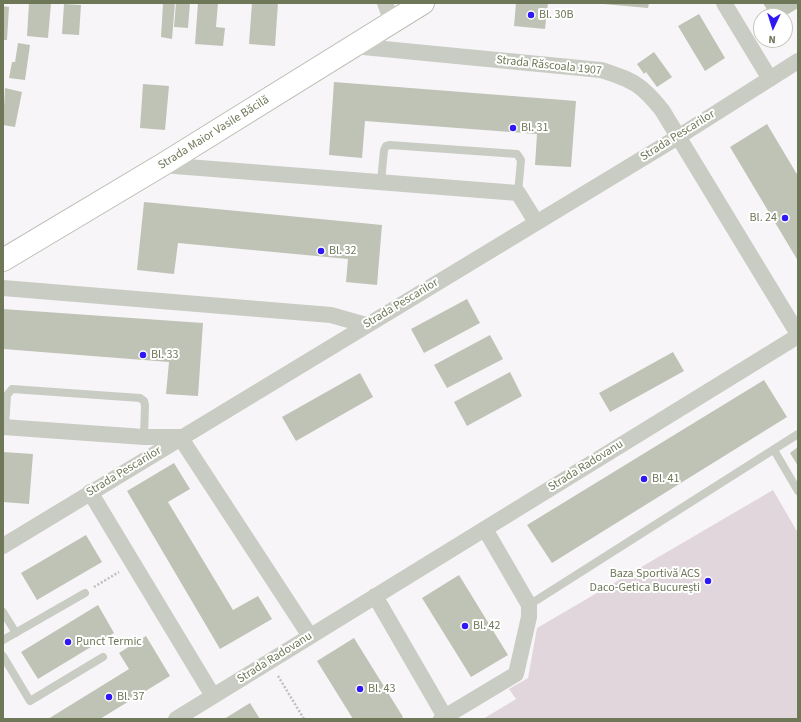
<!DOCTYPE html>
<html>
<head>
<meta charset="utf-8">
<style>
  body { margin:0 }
  #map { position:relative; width:801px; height:722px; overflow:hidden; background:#f8f5f9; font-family:"Source Sans 3",sans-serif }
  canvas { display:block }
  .frame { position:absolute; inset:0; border:4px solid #6e7858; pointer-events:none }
  .north { position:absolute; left:753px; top:8px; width:40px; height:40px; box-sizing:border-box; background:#fff; border:1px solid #c5c9bc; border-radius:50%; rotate:184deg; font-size:11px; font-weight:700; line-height:16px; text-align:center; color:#6e7858 }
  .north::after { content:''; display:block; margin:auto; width:14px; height:18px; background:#2f18f6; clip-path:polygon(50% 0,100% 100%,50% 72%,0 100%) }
</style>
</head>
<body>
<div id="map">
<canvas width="801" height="722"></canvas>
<div class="frame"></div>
<div class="north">N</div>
</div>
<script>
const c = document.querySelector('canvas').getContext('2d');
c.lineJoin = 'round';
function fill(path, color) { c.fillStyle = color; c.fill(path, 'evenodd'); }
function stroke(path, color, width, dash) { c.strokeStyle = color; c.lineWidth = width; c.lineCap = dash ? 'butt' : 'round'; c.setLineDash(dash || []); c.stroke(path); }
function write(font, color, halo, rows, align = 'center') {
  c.font = font + ' "Source Sans 3",sans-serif'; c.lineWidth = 4; c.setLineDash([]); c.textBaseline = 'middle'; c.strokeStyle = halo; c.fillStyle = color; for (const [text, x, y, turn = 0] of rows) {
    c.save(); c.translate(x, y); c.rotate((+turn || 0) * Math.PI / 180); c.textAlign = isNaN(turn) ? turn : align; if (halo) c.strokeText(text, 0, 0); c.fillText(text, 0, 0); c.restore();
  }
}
fill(new Path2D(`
  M773,490L798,533V719H483L516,699L509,689L528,678L537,628Z`), '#e1d6db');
fill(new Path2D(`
  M29,3H51L48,38L27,36Z
  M163,3H175L172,39L161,37Z
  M176,3H190L188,28L174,27Z
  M198,3H218L216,27L225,28L223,46L195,44Z
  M252,3H278L275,46L249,44Z
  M516,3H548L545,29L514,26Z
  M592,3H649L648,8Z
  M763,3H798V8L785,16H771Z
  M64,4L81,5L79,35L62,34Z
  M3,6L9,7L7,40H3Z
  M699,14L725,58L705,71L678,26Z
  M18,43L30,45L25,80L9,78L12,62H15Z
  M654,52L672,77L657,87L646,72L644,74L637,64Z
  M334,82L576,101L571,167L535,165L537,134L365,121L362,158L329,155Z
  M143,84L169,86L165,130L140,128Z
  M5,88L22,92L15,127L3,125Z
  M767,124L798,176V261L730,147Z
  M144,202L382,225L377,285L346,282L348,259L178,243L174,274L137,270Z
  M467,299L480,323L424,353L411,329Z
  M3,309L203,323L198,396L166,394L169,362L3,349Z
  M490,335L503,359L447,388L434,365Z
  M673,352L684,371L610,412L599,393Z
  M510,372L522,396L467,426L454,402Z
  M360,373L373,397L296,441L282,417Z
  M764,380L787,417L552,563L527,525Z
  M798,447V466L790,453Z
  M3,452L33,454L29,504L3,502Z
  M174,463L190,489L168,502L233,610L258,596L272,619L220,649L127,491Z
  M86,535L102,562L37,600L21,573Z
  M459,575L508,655L471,677L422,598Z
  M98,605L114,633L38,679L21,652Z
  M146,636L170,676L100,719H48L129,669L119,653Z
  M354,638L403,717L400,719H353L317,661Z
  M250,703L260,719H224Z`), '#bfc3b5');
const secondary = new Path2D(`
  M3,260L162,165L423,3`);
stroke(secondary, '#bbbfb3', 24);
stroke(new Path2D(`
  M94,587L119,572
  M278,676L304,719`), '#bec0b9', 2.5, [2, 2]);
stroke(new Path2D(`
  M381,182L384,150L386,146L390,145L517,154L521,160L518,193
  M5,427L7,395L12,389L140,398L144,401L145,405L144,437
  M774,450L798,491
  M529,605L798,434
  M3,612L16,633
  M3,640L85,593
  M3,656L30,701L103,657`), '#c9ccc3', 8);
stroke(new Path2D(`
  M385,3L392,22
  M724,3L770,79
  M353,46L601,70C633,80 641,84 662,110L798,334
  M162,165L518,193L536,222
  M3,288L331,315L366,325
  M3,427L144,437H180L310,636
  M90,492L213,696
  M3,546L678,137L798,61
  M375,596L445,717
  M176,719L798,336
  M441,719L516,674L529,617V605L485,529`), '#c9ccc3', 16);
stroke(secondary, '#fff', 22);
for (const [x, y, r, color] of [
  [531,15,4,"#2f18f6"],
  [513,128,4,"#2f18f6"],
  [785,218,4,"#2f18f6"],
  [321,251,4,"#2f18f6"],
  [143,355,4,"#2f18f6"],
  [644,479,4,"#2f18f6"],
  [708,581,4,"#2f18f6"],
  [465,626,4,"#2f18f6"],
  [68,642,4,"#2f18f6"],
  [360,689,4,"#2f18f6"],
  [109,697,4,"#2f18f6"]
]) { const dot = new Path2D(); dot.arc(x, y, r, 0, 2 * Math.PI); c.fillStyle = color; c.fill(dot); stroke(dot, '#fff', 1.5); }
write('12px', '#6e7858', '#fff', [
  ["Bl. 30B",539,15],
  ["Bl. 31",521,128],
  ["Bl. 24",777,218,"right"],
  ["Bl. 32",329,251],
  ["Bl. 33",151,355],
  ["Bl. 41",652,479],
  ["Baza Sportivă ACS",700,574,"right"],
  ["Daco-Getica București",700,588,"right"],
  ["Bl. 42",473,626],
  ["Punct Termic",76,642],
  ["Bl. 43",368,689],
  ["Bl. 37",117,697]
], 'left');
write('12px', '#6e7858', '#fff', [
  ["Strada Răscoala 1907",549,66,6],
  ["Strada Maior Vasile Băcilă",214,133,-32],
  ["Strada Pescarilor",678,136,-32],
  ["Strada Pescarilor",401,304,-31],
  ["Strada Radovanu",586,466,-32],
  ["Strada Pescarilor",124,472,-31],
  ["Strada Radovanu",275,658,-32]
]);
</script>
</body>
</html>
